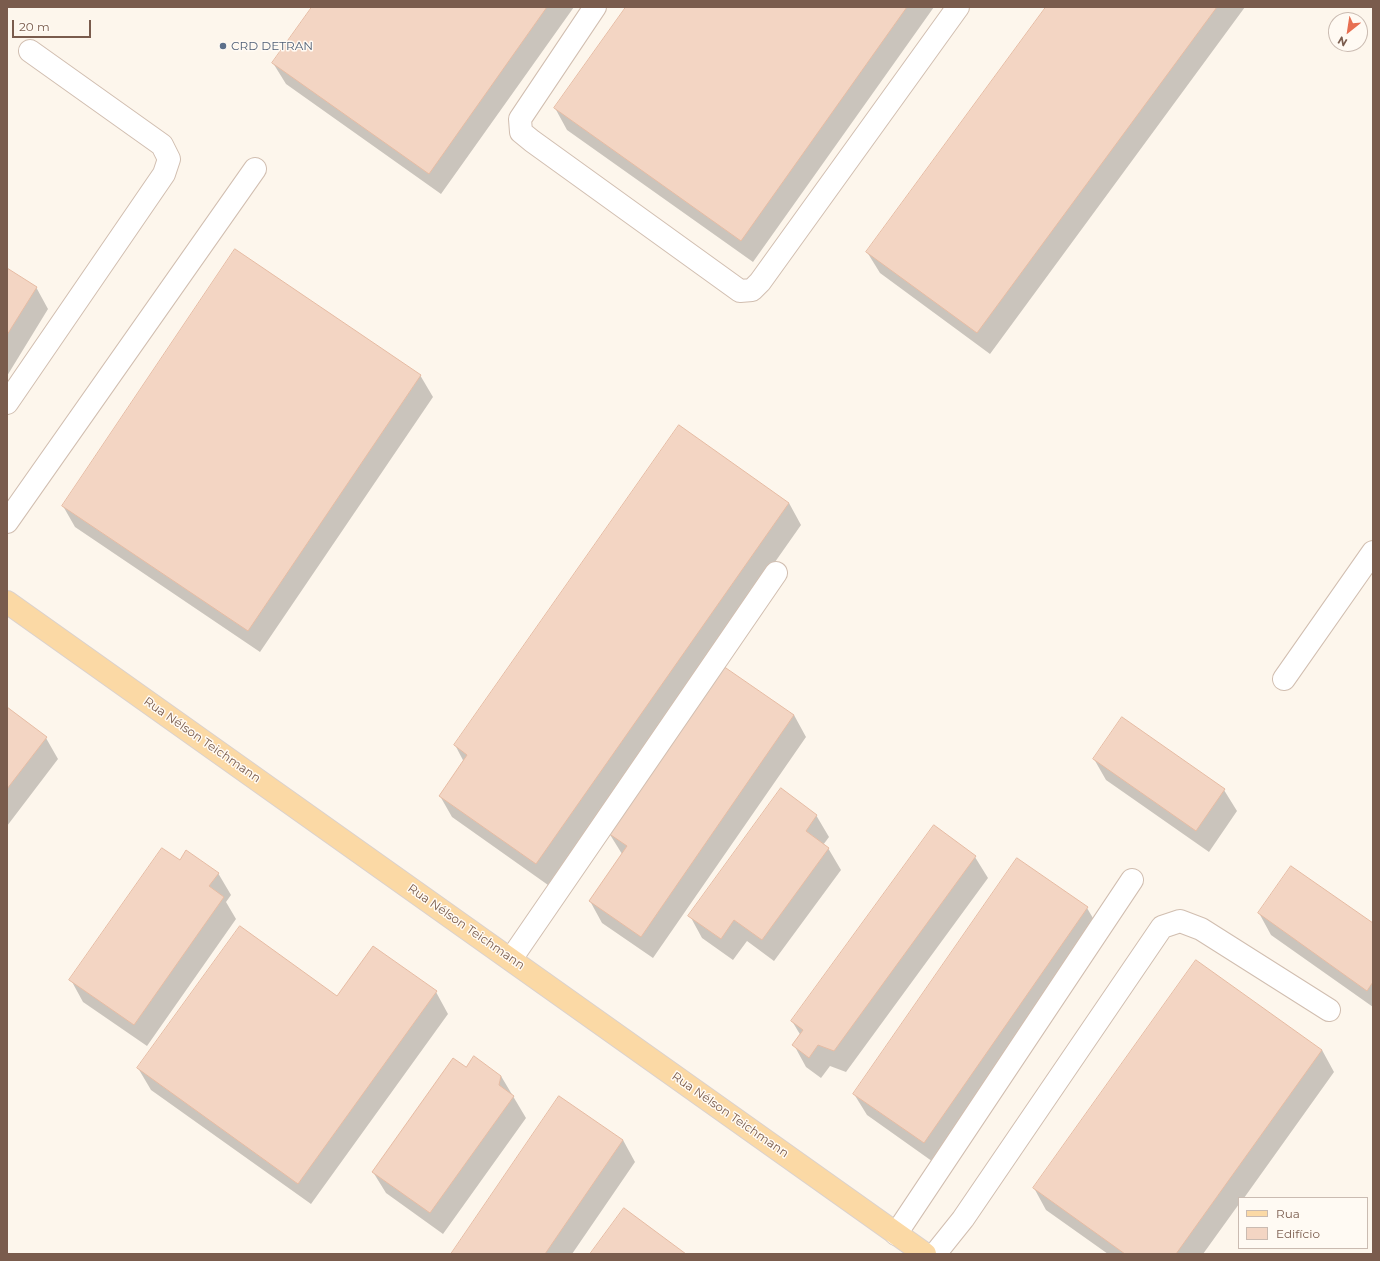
<!DOCTYPE html>
<html>
<head>
<meta charset="utf-8">
<style>
  body { margin:0 }
  #map { position:relative; width:1380px; height:1261px; overflow:hidden; background:#fdf6ec; font-family:Montserrat,sans-serif }
  canvas { display:block }
  .frame { position:absolute; inset:0; border:8px solid #7a5c4d; pointer-events:none }
  .legend { position:absolute; left:1238px; top:1197px; width:130px; height:52px; box-sizing:border-box; background:#fffaf3; border:1px solid #cabbb1; margin:0; padding:5px 7px; list-style:none; font-size:12px; color:#7a5c4d }
  .legend li { display:flex; align-items:center; gap:8px; height:20px }
  .legend b { width:20px; border:1px solid #cabbb1 }
  .north { position:absolute; left:1328px; top:12px; width:40px; height:40px; box-sizing:border-box; background:#fffaf3; border:1px solid #cabbb1; border-radius:50%; rotate:210deg; font-size:11px; font-weight:700; line-height:16px; text-align:center; color:#7a5c4d }
  .north::after { content:''; display:block; margin:auto; width:14px; height:18px; background:#e76f51; clip-path:polygon(50% 0,100% 100%,50% 72%,0 100%) }
  .scale { position:absolute; left:12px; top:20px; width:79px; height:18px; box-sizing:border-box; border:2px solid #7a5c4d; border-top:0; padding-left:5px; font-size:12px; line-height:14px; white-space:nowrap; color:#7a5c4d; -webkit-text-stroke:3px #fffaf3; paint-order:stroke }
</style>
</head>
<body>
<div id="map">
<canvas width="1380" height="1261"></canvas>
<div class="frame"></div>
<ul class="legend">
<li><b style="height:5px;background:#fbd9a5"></b>Rua</li>
<li><b style="height:11px;background:#f3d5c3"></b>Edifício</li>
</ul>
<div class="north">N</div>
<div class="scale">20 m</div>
</div>
<script>
const c = document.querySelector('canvas').getContext('2d');
c.lineJoin = 'round';
function fill(path, color) { c.fillStyle = color; c.fill(path, 'evenodd'); }
function stroke(path, color, width, dash) { c.strokeStyle = color; c.lineWidth = width; c.lineCap = dash ? 'butt' : 'round'; c.setLineDash(dash || []); c.stroke(path); }
function write(font, color, halo, rows, align = 'center') {
  c.font = font + ' Montserrat,sans-serif'; c.lineWidth = 3; c.setLineDash([]); c.textBaseline = 'middle'; c.strokeStyle = halo; c.fillStyle = color; for (const [text, x, y, turn = 0] of rows) {
    c.save(); c.translate(x, y); c.rotate((+turn || 0) * Math.PI / 180); c.textAlign = isNaN(turn) ? turn : align; if (halo) c.strokeText(text, 0, 0); c.fillText(text, 0, 0); c.restore();
  }
}
fill(new Path2D(`
  M313,7H574L441,194L286,84L273,63Z
  M627,7H934L753,262L567,130L555,108Z
  M1047,7H1245L990,354L880,273L867,252Z
  M7,269L36,287L48,309L7,376Z
  M420,375L433,397L260,652L75,527L63,506Z
  M789,503L801,525L548,885L452,817L440,796L464,762L455,745Z
  M7,708L46,738L58,759L7,826Z
  M794,715L806,737L653,958L602,923L590,901L622,854L609,833Z
  M1122,718L1224,790L1237,811L1209,852L1106,780L1094,759Z
  M816,815L829,837L823,845L828,848L841,870L774,961L747,941L733,960L702,938L690,916Z
  M975,857L988,878L846,1072L830,1066L821,1078L806,1067L794,1045L801,1036L792,1021Z
  M1018,860L1087,908L1100,930L936,1164L867,1115L854,1094Z
  M180,862L218,873L231,895L226,902L236,919L147,1046L83,1002L71,980Z
  M1259,913L1373,924V1007L1271,935Z
  M436,992L448,1014L311,1204L151,1090L138,1068L337,997Z
  M1322,1050L1334,1072L1244,1198H1239V1204L1203,1254H1108L1046,1210L1034,1188Z
  M466,1068L501,1076L526,1118L443,1234L386,1193L373,1172Z
  M623,1140L635,1162L572,1254H452Z`), '#0003');
const building = new Path2D(`
  M312,7H547L429,174L272,63Z
  M626,7H907L741,241L554,108Z
  M1046,7H1217L977,333L866,252Z
  M235,249L421,375L248,631L62,506Z
  M7,268L37,287L7,335Z
  M679,425L789,503L536,864L439,796L467,755L454,745Z
  M723,666L794,715L641,937L589,901L627,846L608,833Z
  M7,707L47,737L7,789Z
  M1122,717L1225,789L1196,831L1093,759Z
  M781,788L817,815L806,831L829,848L762,940L734,920L721,939L688,916Z
  M934,825L976,856L834,1051L818,1045L809,1058L792,1045L803,1030L791,1021Z
  M162,848L180,860L186,850L219,873L209,886L224,897L134,1025L69,980Z
  M1017,858L1088,907L924,1143L853,1094Z
  M1291,866L1373,923V982L1367,991L1258,913Z
  M240,926L337,996L373,946L437,991L298,1184L137,1068Z
  M1196,960L1322,1050L1176,1254H1125L1033,1188Z
  M474,1056L501,1076L499,1085L514,1096L430,1213L372,1172L453,1058L466,1067Z
  M559,1096L623,1140L545,1254H451Z
  M624,1208L686,1254H590Z`);
fill(building, '#f3d5c3');
stroke(building, '#e6bba3', 1);
const minor = new Path2D(`
  M595,7L520,119L521,132L532,141L740,291L752,290L760,282L958,7
  M7,403L164,174L169,159L162,145L30,51
  M7,522L255,169
  M1284,679L1373,552
  M511,959L776,573
  M896,1234L1132,880
  M935,1254L963,1219L1162,927L1180,921L1201,929L1329,1010`);
const major = new Path2D(`
  M7,602L925,1254`);
stroke(minor, '#d1beb0', 24);
stroke(major, '#dad1cd', 24);
stroke(minor, '#fff', 22);
stroke(major, '#fbd9a5', 22);
for (const [x, y, r, color] of [
  [223,46,4,"#5c6f8a"]
]) { const dot = new Path2D(); dot.arc(x, y, r, 0, 2 * Math.PI); c.fillStyle = color; c.fill(dot); stroke(dot, '#fffaf3', 1.5); }
write('12px', '#4e5e75', '#fffaf3', [
  ["CRD DETRAN",231,46]
], 'left');
write('12px', '#7a5c4d', '#fffaf3', [
  ["Rua Nélson Teichmann",202,740,35],
  ["Rua Nélson Teichmann",466,927,35],
  ["Rua Nélson Teichmann",730,1115,35]
]);
</script>
</body>
</html>
